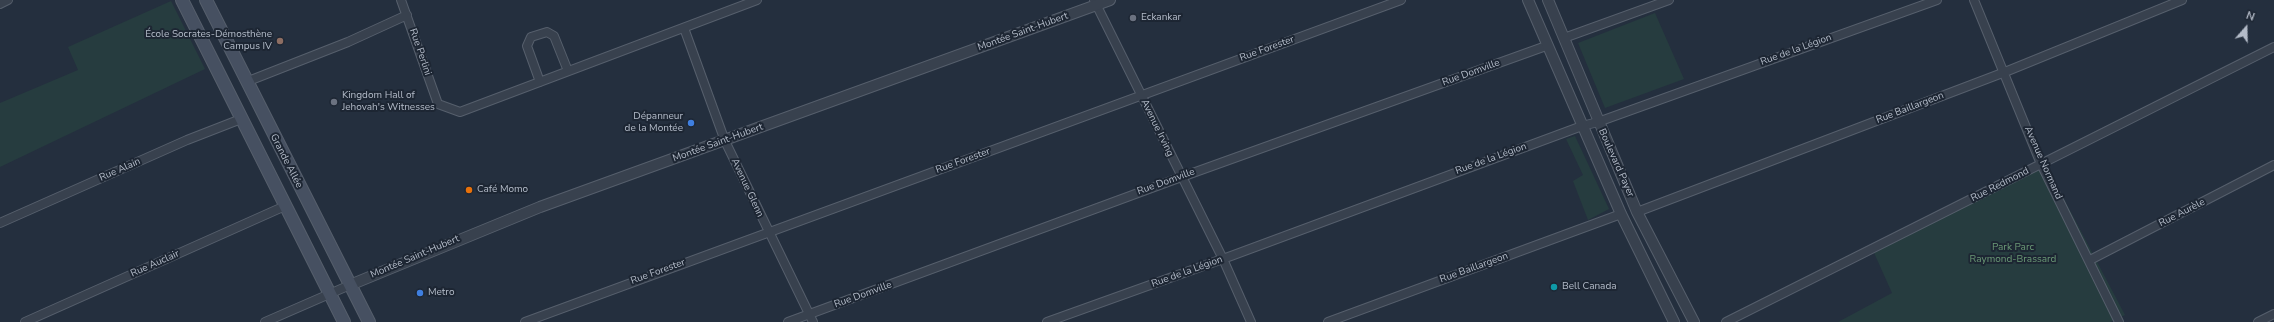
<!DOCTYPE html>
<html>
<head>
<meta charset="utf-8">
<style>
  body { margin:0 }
  #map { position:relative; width:2274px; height:322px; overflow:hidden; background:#242f3e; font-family:"Nunito Sans",sans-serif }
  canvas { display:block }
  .north { position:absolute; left:2226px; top:8px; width:40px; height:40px; -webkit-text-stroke:3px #1d2633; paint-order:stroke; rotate:20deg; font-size:11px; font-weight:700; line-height:16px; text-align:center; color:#b4bcc9 }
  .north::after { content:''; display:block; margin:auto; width:14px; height:18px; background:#b4bcc9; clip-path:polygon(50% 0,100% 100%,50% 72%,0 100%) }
</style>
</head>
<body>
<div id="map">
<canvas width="2274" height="322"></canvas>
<div class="north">N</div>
</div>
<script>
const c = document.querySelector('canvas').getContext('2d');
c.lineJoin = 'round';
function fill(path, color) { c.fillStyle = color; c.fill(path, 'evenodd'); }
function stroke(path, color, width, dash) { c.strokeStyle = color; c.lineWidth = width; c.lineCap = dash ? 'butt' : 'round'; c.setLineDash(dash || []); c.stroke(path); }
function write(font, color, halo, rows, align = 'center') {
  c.font = font + ' "Nunito Sans",sans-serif'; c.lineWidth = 4; c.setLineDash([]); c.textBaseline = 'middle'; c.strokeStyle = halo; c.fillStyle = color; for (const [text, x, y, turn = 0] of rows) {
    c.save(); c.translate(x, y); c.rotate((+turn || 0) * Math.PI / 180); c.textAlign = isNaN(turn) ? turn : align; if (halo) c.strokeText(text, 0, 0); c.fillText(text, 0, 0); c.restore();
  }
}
fill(new Path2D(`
  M171,1L205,69L0,167V103L78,70L68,47Z
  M1655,13L1684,79L1605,108L1578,43Z
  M1575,136L1609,209L1588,220L1573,181L1583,175L1566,139Z
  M2044,161L2125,315L2110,322H1838L1892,293L1871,246Z`), '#263c3f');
const minor = new Path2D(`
  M401,0L438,104L460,112L757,0
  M1094,0L1223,259L1251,322
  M1974,0L2041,164L2119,322
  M0,4L8,0
  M684,28L725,141L813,322
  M1564,38L1669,0
  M246,82L348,42L407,15
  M540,82L527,46L531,37L547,32L554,36L568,71
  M1637,212L2005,72L2182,0
  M0,223L187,140L241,119
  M2090,260L2274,165
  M25,322L285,206
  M265,322L350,285
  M525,322L1401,0
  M788,322L1176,179L1546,46
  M1047,322L1231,256L1582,126L1598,122L1937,0
  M1328,322L1621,214
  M1726,322L2274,47
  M2258,322L2274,314`);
const tertiary = new Path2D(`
  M1528,0L1621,214L1674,322
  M1548,0L1637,212L1694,322
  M350,285L540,207L1110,0`);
const secondary = new Path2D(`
  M182,0L344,322
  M206,0L369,322`);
stroke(minor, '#565f6c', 10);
stroke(tertiary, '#565f6c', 12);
stroke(secondary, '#565f6c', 14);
stroke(minor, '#38414e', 8);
stroke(tertiary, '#38414e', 10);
stroke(secondary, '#465061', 12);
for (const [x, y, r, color] of [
  [1133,18,4,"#6b7280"],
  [280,41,4,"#8d6e63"],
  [334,102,4,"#6b7280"],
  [691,123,4,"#3f7fe0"],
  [469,190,4,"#e8710a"],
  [1554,287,4,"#0f9aa8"],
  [420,293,4,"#3f7fe0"]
]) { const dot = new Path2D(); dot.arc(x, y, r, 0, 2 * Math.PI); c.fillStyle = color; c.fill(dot); stroke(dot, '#1d2633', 1.5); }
write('10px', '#b4bcc9', '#1d2633', [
  ["Eckankar",1141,18],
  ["École Socrates-Démosthène",272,35,"right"],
  ["Campus IV",272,47,"right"],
  ["Kingdom Hall of",342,96],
  ["Jehovah's Witnesses",342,108],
  ["Dépanneur",683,117,"right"],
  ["de la Montée",683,129,"right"],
  ["Café Momo",477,190],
  ["Bell Canada",1562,287],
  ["Metro",428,293]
], 'left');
write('10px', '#b4bcc9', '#1d2633', [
  ["Montée Saint-Hubert",1023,32,-20],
  ["Rue Forester",1267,49,-20],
  ["Rue de la Légion",1796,50,-20],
  ["Rue Perlini",420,52,71],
  ["Rue Domville",1471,73,-20],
  ["Rue Baillargeon",1910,108,-21],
  ["Avenue Irving",1157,128,64],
  ["Montée Saint-Hubert",718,143,-20],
  ["Rue de la Légion",1491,159,-20],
  ["Grande Allée",286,161,63],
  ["Rue Forester",963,161,-20],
  ["Boulevard Payer",1616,163,66],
  ["Avenue Normand",2043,163,66],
  ["Rue Alain",120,170,-24],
  ["Rue Domville",1166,182,-20],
  ["Rue Redmond",2000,185,-27],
  ["Avenue Glenn",747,188,65],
  ["Rue Aurèle",2182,213,-27],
  ["Montée Saint-Hubert",415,257,-23],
  ["Rue Auclair",155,264,-24],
  ["Rue Baillargeon",1474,268,-20],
  ["Rue Forester",658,272,-20],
  ["Rue de la Légion",1187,272,-20],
  ["Rue Domville",863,295,-20]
]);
write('10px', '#6b9a76', '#1d2633', [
  ["Park Parc",2013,248],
  ["Raymond-Brassard",2013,260]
]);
</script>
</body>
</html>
